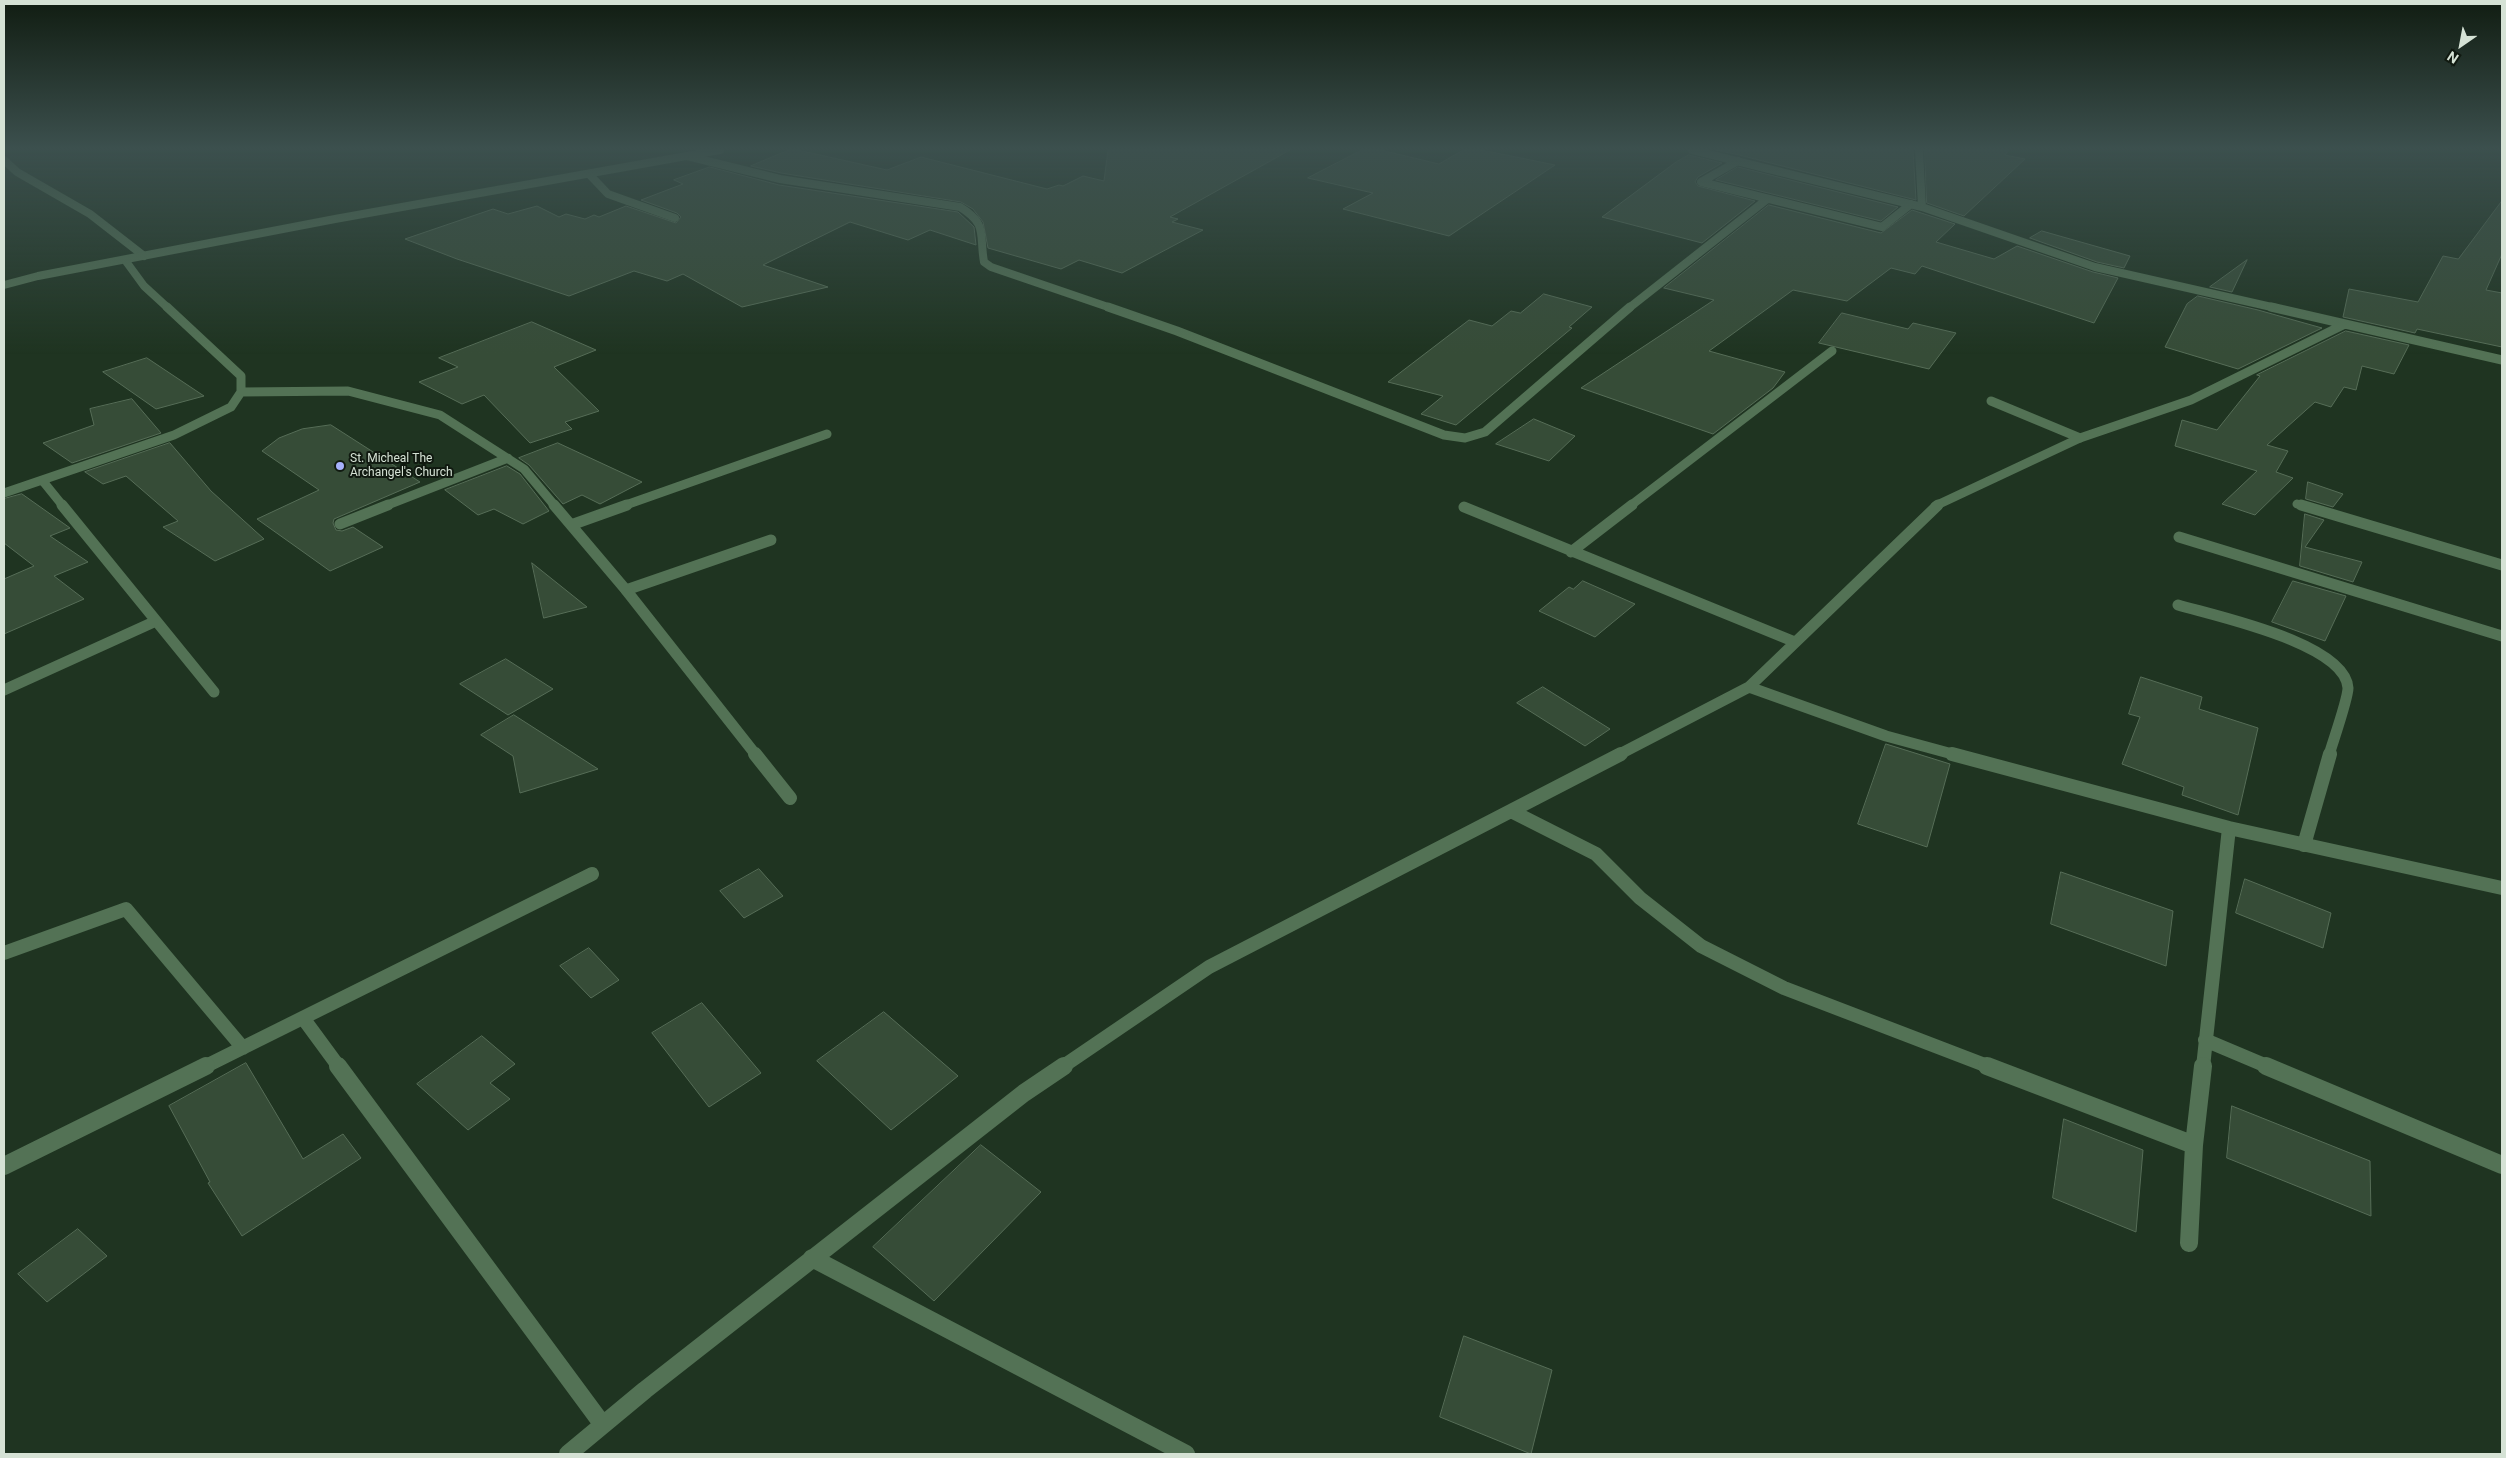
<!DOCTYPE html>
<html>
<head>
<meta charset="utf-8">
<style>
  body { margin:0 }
  #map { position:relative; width:2506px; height:1458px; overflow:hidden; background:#1f3421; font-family:Roboto,sans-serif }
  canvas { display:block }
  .frame { position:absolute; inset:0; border:5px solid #d5e2d5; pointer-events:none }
  .north { position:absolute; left:2436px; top:20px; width:50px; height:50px; -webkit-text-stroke:4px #101910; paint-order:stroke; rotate:213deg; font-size:14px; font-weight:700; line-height:20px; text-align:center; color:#d5e2d5 }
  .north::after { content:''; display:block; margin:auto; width:18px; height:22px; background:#d5e2d5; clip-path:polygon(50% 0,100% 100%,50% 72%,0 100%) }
</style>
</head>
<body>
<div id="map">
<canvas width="2506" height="1458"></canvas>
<div class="frame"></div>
<div class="north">N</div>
</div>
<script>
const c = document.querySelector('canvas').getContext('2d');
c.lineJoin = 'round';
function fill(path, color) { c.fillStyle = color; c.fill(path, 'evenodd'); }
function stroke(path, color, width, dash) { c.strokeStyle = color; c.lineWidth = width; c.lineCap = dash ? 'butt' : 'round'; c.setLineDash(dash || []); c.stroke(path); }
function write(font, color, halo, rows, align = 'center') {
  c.font = font + ' Roboto,sans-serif'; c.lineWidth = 4; c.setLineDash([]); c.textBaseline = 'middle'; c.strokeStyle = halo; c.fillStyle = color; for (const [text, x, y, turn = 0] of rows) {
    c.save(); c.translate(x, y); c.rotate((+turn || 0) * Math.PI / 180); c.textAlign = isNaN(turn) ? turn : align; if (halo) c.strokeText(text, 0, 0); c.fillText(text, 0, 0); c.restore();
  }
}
const building = new Path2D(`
  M789,150H798L887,170L921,157L1047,189L1059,185L1063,186L1083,176L1104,181L1108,150H1290L1170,217L1178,219L1172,222L1203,230L1122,273L1079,260L1061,269L988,248L983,222L973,209L961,202L781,173L751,166Z
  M1362,150H1381L1439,164L1463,150H1482L1555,165L1449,236L1343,209L1373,193L1308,178Z
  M1716,150H1913L1916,200L1739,155Z
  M1925,150H2009L2005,155L2025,159L1964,216L1927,203Z
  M1689,155L1722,163L1698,177L1695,182L1698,186L1755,201L1702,243L1602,217L1676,162Z
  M710,167L779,185L958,212L974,227L976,245L930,230L908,240L850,222L763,265L828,287L742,307L683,274L667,281L634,271L569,296L457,259L405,239L493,209L508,214L537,206L559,217L566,214L585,219L594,215L599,217L626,206L676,223L681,217L677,213L641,200L683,184L674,180Z
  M1738,167L1898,207L1881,221L1716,180Z
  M2502,201V254L2486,290L2502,293V347L2417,329L2415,333L2343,317L2349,289L2418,302L2443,256L2458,259Z
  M1769,205L1881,233L1912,210L1955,224L1936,242L1994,259L2017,246L2093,272L2118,278L2094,323L1922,266L1915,274L1891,268L1847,301L1793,290L1709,351L1785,372L1773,388L1713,434L1581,388L1714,300L1664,288Z
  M2042,231L2130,256L2124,268L2097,262L2030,238Z
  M2247,260L2232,292L2210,287Z
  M1544,294L1592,307L1569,327L1572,328L1456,425L1421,414L1443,396L1388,382L1469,320L1492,326L1511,311L1520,313Z
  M2198,296L2258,310L2322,328L2238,369L2165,347L2187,304Z
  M1842,313L1908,329L1913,323L1956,333L1929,369L1819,343Z
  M532,322L596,350L554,367L599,411L565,422L572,429L530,443L484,395L462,404L419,382L458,367L439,358Z
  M2346,331L2409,345L2394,374L2362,366L2356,390L2344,387L2331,407L2315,402L2267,445L2288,451L2276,472L2293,478L2255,515L2222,504L2257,471L2175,446L2182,420L2217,430L2260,376L2257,375Z
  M147,358L204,396L156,409L103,372Z
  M132,399L161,433L72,463L43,443L94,425L90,409Z
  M1534,419L1575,436L1549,461L1496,444Z
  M331,425L420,482L334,519L333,523L336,530L342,531L353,527L383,547L330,571L257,519L319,490L262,451L279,438L302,429Z
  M170,443L211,491L264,539L215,561L163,527L178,521L126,476L103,484L85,472Z
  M558,443L642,482L600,504L582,495L563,504L529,465L519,458Z
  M507,466L520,474L549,511L523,524L494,509L478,515L445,490Z
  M2308,482L2343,494L2333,507L2306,499Z
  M22,494L70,528L50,536L88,562L54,576L84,599L4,634V579L34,566L4,543V499Z
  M2305,514L2324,520L2305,547L2362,562L2353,582L2300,566Z
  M532,563L587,607L544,618Z
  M1583,581L1635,604L1595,637L1539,611L1569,587L1573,589Z
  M2293,581L2346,596L2325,641L2272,622Z
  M506,659L553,689L508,715L460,684Z
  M2141,677L2202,697L2199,709L2258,728L2238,815L2182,795L2184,787L2122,764L2140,717L2129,714Z
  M1543,687L1610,729L1585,746L1517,703Z
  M514,715L598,769L520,793L513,756L481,735Z
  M1886,744L1950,764L1927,847L1858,824Z
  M759,869L783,896L744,918L720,891Z
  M2061,872L2173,911L2166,966L2051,924Z
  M2245,879L2331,913L2323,948L2236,913Z
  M589,948L619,980L591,998L560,966Z
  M702,1003L761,1073L709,1107L652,1033Z
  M884,1012L958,1076L891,1130L817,1061Z
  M482,1036L515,1064L490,1083L510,1099L468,1130L417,1084Z
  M246,1063L303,1159L343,1134L361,1158L242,1236L208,1183L210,1182L169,1106Z
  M2232,1106L2370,1161L2371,1216L2227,1158Z
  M2064,1119L2143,1150L2136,1232L2053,1198Z
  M981,1145L1041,1192L934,1301L873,1247Z
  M78,1229L107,1256L47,1302L18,1274Z
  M1464,1336L1552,1370L1531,1454L1440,1417Z`);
fill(building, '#364c37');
stroke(building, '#566d57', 1);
stroke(new Path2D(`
  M1991,401L2080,438`), '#537255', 9);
stroke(new Path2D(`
  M626,590L771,540`), '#537255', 11);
stroke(new Path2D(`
  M1692,150L1922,207L2095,267L2276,308
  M1919,150L1922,207
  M687,156L780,179L960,207C988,224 979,234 984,262L991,267L1111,308
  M4,160L17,172L90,214L144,256
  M1738,161L1701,182L1882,227L1911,204
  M589,174L608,194L675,218
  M125,260L144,286L168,308
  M1629,308L1766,200`), '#537255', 8);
stroke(new Path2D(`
  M1108,307L1177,331L1444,435L1465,438L1485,432L1630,307
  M2271,307L2502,360
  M241,392L348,391L440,415L524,469L555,506
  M42,480L63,506
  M4,493L174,435L231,407L241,392V376L167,307
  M2297,504L2305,506
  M385,506L508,458
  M623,506L827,434
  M1630,506L1832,351
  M1935,506L2080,438L2191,400L2343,325`), '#537255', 9);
stroke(new Path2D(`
  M62,505L214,692
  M554,505L626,590L756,755
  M2301,505L2502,565
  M1464,507L1795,642
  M340,524L388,505
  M571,525L627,505
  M2179,537L2502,636
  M1571,552L1632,505
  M2178,605C2215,616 2345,643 2348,688C2348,699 2333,741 2329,755
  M1749,687L1886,736L1956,755
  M4,690L156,621
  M1618,755L1749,687L1938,505`), '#537255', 11);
stroke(new Path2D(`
  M755,754L790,798
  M1952,754L2229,828L2502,888
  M1511,811L1596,854L1640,898L1701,946L1784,988L1990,1067
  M2304,845L2330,754
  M4,953L126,909L243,1048
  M303,1018L339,1067
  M2205,1040L2269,1067
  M204,1067L592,874
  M1062,1067L1209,967L1621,754
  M2203,1067L2229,828`), '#537255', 14);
stroke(new Path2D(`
  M338,1066L603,1425
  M1987,1066L2194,1145
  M2266,1066L2502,1165
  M4,1166L206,1066
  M2189,1243L2194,1145L2203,1066
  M812,1258L1186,1454
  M568,1454L645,1390L1024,1093L1064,1066`), '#537255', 18);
stroke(new Path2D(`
  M4,285L38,276L335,219L720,150`), '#537255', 8);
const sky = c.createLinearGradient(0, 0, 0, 354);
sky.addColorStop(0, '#111d12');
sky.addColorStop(0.42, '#3c504e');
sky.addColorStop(1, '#3c504e00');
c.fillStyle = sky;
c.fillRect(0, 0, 2506, 354);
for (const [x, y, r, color] of [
  [340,466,5,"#a6b1fc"]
]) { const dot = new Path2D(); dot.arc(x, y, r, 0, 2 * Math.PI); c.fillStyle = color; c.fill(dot); stroke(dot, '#101910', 2); }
write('12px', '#d5e2d5', '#101910', [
  ["St. Micheal The",350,459],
  ["Archangel's Church",350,473]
], 'left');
</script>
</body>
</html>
